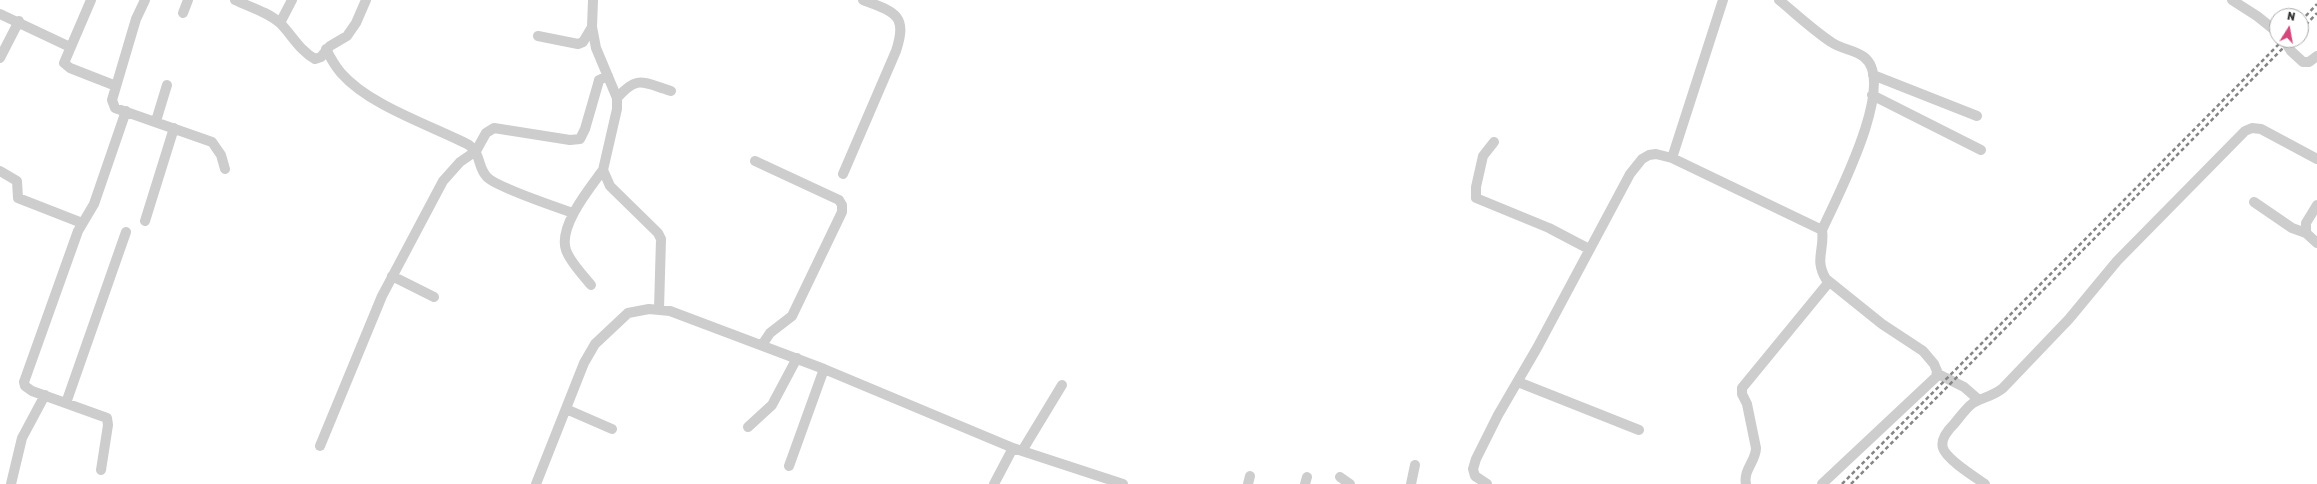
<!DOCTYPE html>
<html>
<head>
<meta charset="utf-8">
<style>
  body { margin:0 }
  #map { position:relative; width:2317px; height:484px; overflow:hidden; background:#fff; font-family:Rubik,sans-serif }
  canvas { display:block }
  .north { position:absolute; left:2269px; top:8px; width:40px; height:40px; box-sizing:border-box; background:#fff; border:1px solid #acacac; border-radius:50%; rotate:11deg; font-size:11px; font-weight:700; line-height:16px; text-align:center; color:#303030 }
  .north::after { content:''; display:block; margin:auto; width:14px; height:18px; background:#d3477b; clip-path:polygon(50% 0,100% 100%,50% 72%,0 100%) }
</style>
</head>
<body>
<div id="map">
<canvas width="2317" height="484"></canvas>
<div class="north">N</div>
</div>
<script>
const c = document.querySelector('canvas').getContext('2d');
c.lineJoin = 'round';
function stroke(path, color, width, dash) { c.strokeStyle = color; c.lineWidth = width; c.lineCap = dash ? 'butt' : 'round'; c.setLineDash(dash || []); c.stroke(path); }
stroke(new Path2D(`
  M91,0L64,63L70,68L116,86
  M145,0L136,19L112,100L115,108L212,142L221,155L225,169
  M235,0C250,7 268,12 280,23C292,35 300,51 315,59L321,57L330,46L347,36L356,23L366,0
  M593,0L592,27L596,48L617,98V109L603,170L610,186L658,233L661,239L659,309
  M1779,0C1796,14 1813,30 1831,42C1841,49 1855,50 1864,57C1898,83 1835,201 1822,230
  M2232,0L2257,16L2277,32
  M183,13L188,0
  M0,14L70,47
  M280,23L292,0
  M538,36L578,44L583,42L592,27
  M2284,40L2291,51L2303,62H2309L2317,56
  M326,49C330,57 335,66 341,73C370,106 430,125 469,145C482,155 477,167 487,177C496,187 556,207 573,213
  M0,58L19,21
  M1873,75L1977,116
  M1872,95L1981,150
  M617,98C638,74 643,83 671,91
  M156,121L167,85
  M1494,142L1483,156L1476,187V198L1549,228L1589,249
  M1672,158L1723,0
  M755,161L839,200L842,205V212L792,316L770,333L762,345
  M0,171L17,181L18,198L82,223
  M843,174L896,51C908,15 895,12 863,0
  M2254,202L2292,228L2306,233
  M2317,205L2306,223V233L2317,243
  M145,221L174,128
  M392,276L434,297
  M591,285C583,275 570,262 566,250C558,226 590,188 603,170
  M1938,374L1964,387L1979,400
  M1518,382L1639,430
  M66,403L126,232
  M566,409L612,429
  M748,427L772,405L797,358
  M320,446L382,296L443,181L460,162L476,151L486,133L494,128L570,140L580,139L585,129L598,84L599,80L608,76
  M1022,451L1062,385
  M789,466L824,369
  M101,470L108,425L107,418L32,391L25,386L24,382L78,231L94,204L126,111
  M1340,477L1350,484
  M11,484L22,438L45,395
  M536,484L584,363L595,344L628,313L649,309L670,311L824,369L1013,448L1123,484
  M994,484L1013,448
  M1248,484L1250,476
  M1305,484L1307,477
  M1411,484L1415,465
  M1487,484L1475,476L1473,469L1476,459L1498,415L1537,348L1630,174L1642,159L1649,155L1656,154L1672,158L1822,230C1825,249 1814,260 1826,279L1882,324L1923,351L1934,364L1937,371L1936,377L1822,484
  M1746,484C1743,470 1756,461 1756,448L1747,404L1742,394V388L1829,282
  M1985,484C1975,477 1946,459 1943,448C1940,439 1948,430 1954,424C1960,417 1966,408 1973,403C1983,397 1994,396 2003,388L2069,319L2117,261L2245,131L2252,128L2261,129L2317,159`), '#cdcdcd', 10);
stroke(new Path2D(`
  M2301,21L2317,4
  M2301,30L2317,13
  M1842,484L2283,40
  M1851,484L2291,40`), '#858585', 2.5, [4, 3]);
</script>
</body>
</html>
